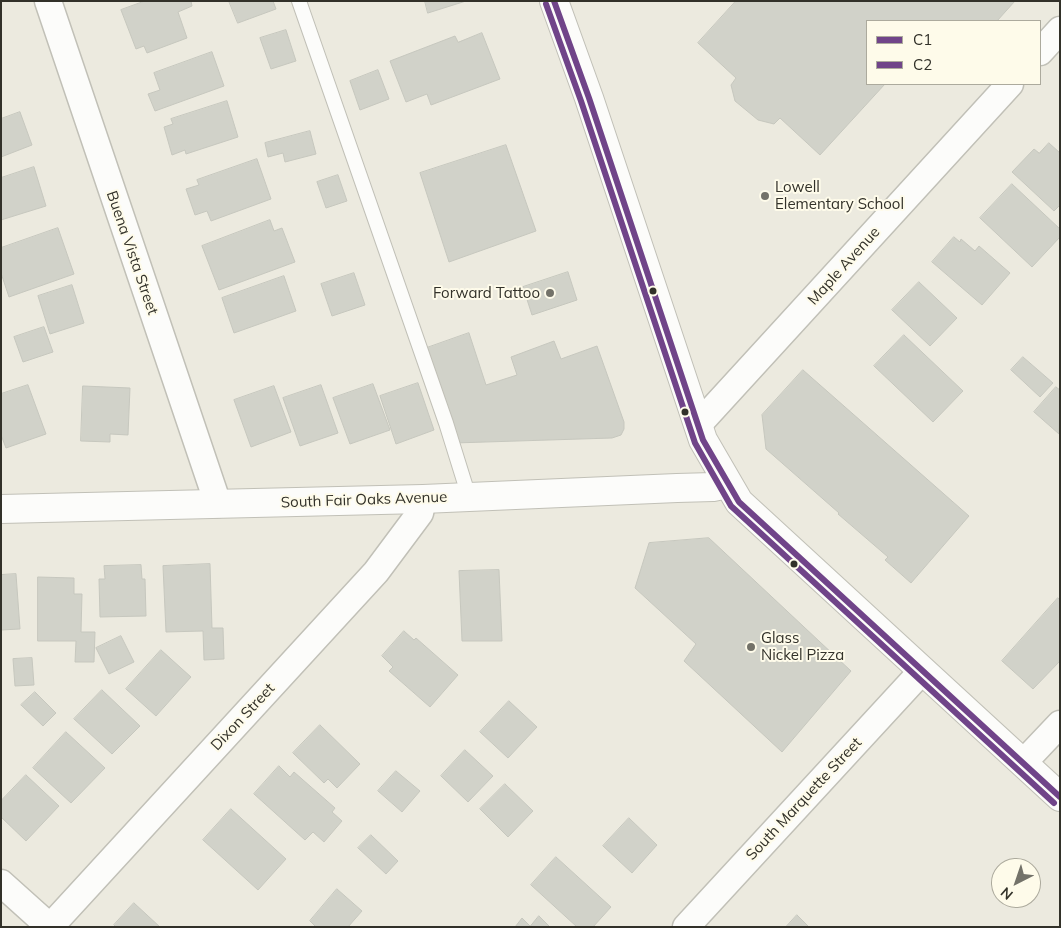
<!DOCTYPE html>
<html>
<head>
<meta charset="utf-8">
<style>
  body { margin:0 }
  #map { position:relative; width:1061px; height:928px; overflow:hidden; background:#eceadf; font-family:Mulish,sans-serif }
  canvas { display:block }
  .frame { position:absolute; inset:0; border:2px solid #323129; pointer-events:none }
  .legend { position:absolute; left:866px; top:20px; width:175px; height:65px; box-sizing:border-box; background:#fefbea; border:1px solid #acaa9d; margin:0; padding:6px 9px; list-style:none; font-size:15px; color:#323129 }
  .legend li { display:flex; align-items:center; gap:10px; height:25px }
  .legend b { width:25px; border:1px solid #acaa9d }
  .north { position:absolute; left:991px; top:858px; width:50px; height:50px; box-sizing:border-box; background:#fefbea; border:1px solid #acaa9d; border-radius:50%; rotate:221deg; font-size:14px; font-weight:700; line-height:20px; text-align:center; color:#323129 }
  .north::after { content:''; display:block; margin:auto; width:18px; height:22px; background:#737269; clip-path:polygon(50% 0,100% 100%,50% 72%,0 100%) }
</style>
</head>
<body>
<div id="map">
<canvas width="1061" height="928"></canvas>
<div class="frame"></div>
<ul class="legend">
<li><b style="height:6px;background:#704489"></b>C1</li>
<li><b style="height:6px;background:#704489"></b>C2</li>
</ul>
<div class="north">N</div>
</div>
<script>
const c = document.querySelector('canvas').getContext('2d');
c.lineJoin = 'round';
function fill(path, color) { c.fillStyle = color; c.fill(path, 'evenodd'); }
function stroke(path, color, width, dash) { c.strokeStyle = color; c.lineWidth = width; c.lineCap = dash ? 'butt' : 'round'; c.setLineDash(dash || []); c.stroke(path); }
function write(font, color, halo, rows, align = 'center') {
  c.font = font + ' Mulish,sans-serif'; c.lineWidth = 4; c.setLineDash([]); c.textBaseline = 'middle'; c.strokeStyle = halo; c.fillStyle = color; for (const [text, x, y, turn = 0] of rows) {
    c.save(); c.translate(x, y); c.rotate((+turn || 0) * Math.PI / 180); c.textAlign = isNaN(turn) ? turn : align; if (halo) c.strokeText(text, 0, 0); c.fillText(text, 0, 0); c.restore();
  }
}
const building = new Path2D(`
  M145,1H191L192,6L178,12L187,38L147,53L144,46L136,49L121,10Z
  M229,1H273L276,9L238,23Z
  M425,1H466L428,13Z
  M736,1H1015L997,21H867V84H885L820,155L780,118L774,124L758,120L735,101L731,85L736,78L698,43Z
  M286,30L296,61L271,69L260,38Z
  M482,33L500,79L431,105L427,94L406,102L390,61L455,36L458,42Z
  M212,52L224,86L155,111L148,94L160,90L154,73Z
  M378,70L389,99L360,110L350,81Z
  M227,101L238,137L186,154L185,150L172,155L164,127L173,124L171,119Z
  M20,112L32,145L1,157V119Z
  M310,131L316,154L285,162L283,153L268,157L265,143Z
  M1049,143L1060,153V205L1054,211L1012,172L1034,149L1039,153Z
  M506,145L536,231L449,262L420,173Z
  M257,159L271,199L211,221L207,211L195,215L186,189L199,185L197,180Z
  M34,167L46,206L1,220V178Z
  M338,175L347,201L326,208L317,182Z
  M1012,184L1060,229V237L1032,267L980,218Z
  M270,220L274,231L282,228L295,262L219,290L202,246Z
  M58,228L74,274L9,297L1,273V248Z
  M954,237L960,242L961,239L975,251L979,246L1010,273L982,305L932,262Z
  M568,272L577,300L532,315L523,287Z
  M354,273L365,305L332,316L321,284Z
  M284,276L296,311L234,333L222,298Z
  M919,282L957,318L930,346L892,310Z
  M72,285L84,323L50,334L38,296Z
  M44,327L53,352L23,362L14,337Z
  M469,333L486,385L517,375L511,357L554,341L561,359L597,346L624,422V429L621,435L612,438L454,443L421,350Z
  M904,335L963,391L933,422L874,366Z
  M1023,357L1053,383L1040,397L1011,370Z
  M803,370L969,516L911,583L885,560L888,557L838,514L839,513L766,449L762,415Z
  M418,383L434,430L396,444L380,396Z
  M373,384L390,430L350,444L333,398Z
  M28,385L46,434L6,448L1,435V394Z
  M321,385L338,433L300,446L283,398Z
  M83,386L130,388L128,435L110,434V442L81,441Z
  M274,386L291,432L251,447L234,400Z
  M1056,387L1060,390L1059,434L1034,412Z
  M709,538L851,671L782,752L684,661L696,644L635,588L649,543Z
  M210,564L212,628H223L224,659L204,660L203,631L166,632L163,566Z
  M141,565L142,579H145L146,616L100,617L99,579H105L104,566Z
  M499,570L502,641H462L459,571Z
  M16,574L20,629L1,630V575Z
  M38,577L74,578V594H82L81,632H95L94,662H75L76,641H38Z
  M1058,598L1060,600V661L1033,689L1002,661Z
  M404,631L414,640L416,638L458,675L430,707L389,671L393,667L382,656Z
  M121,636L134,662L109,674L96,648Z
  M161,650L191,677L156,716L126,689Z
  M32,658L34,685L15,686L13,659Z
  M102,690L140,726L112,754L74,719Z
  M35,692L56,713L43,726L21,705Z
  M509,701L537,727L508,758L480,732Z
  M320,725L360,764L337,788L328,779L324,783L293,753Z
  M66,732L105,768L71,803L33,768Z
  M465,750L493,776L468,802L441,776Z
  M279,766L290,777L294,772L335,808L332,812L342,821L324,842L313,832L305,840L254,794Z
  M396,771L420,791L402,812L378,791Z
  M26,775L59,806L26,841L1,817V801Z
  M505,784L533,811L508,837L480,809Z
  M231,809L286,859L258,890L203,840Z
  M629,818L657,845L632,873L603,846Z
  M371,835L398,861L386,874L358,848Z
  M556,857L611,907L593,927H577L531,885Z
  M337,889L362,911L348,927H316L310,921Z
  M134,903L160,927H116L114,925Z
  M797,915L809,927H786Z
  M539,916L550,927H515L522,918L530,926Z`);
fill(building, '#d1d2c9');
stroke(building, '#c6c7be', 1);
const lane = new Path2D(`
  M299,1L446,423L469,497`);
const street = new Path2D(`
  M48,1L218,504
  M1040,52L1060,30
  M698,425L1010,84
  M1023,763L1060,724
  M1,883L50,927
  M50,927L376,572L420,513L423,499
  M686,927L922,671`);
const secondary = new Path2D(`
  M554,1L589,98L703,440L739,502L1060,797
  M1,509L423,499L677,488L713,487L727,484`);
stroke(lane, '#c1c0b7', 16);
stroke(street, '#c1c0b7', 29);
stroke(secondary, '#c1c0b7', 30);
stroke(lane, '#fcfcfa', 14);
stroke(street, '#fcfcfa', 26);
stroke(secondary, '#fcfcfa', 28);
stroke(new Path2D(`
  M554,1L589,98L703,440L739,502L1060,797`), '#704489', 6);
stroke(new Path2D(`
  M546,4L581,101L695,443L731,506L1054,803`), '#704489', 6);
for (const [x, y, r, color] of [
  [765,196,5,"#737269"],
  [653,291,4.5,"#323129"],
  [550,293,5,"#737269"],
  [685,412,4.5,"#323129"],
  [794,564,4.5,"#323129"],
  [751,647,5,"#737269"]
]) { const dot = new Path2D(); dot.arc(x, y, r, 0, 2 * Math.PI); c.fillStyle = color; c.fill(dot); stroke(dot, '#fefbea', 2); }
write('15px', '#323129', '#fefbea', [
  ["Lowell",775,187],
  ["Elementary School",775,204],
  ["Forward Tattoo",540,293,"right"],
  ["Glass",761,638],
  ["Nickel Pizza",761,655]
], 'left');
write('15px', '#323129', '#fefbea', [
  ["Buena Vista Street",132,253,71],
  ["Maple Avenue",844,266,-48],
  ["South Fair Oaks Avenue",364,500,-2],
  ["Dixon Street",243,717,-47],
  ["South Marquette Street",804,799,-47]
]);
</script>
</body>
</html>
